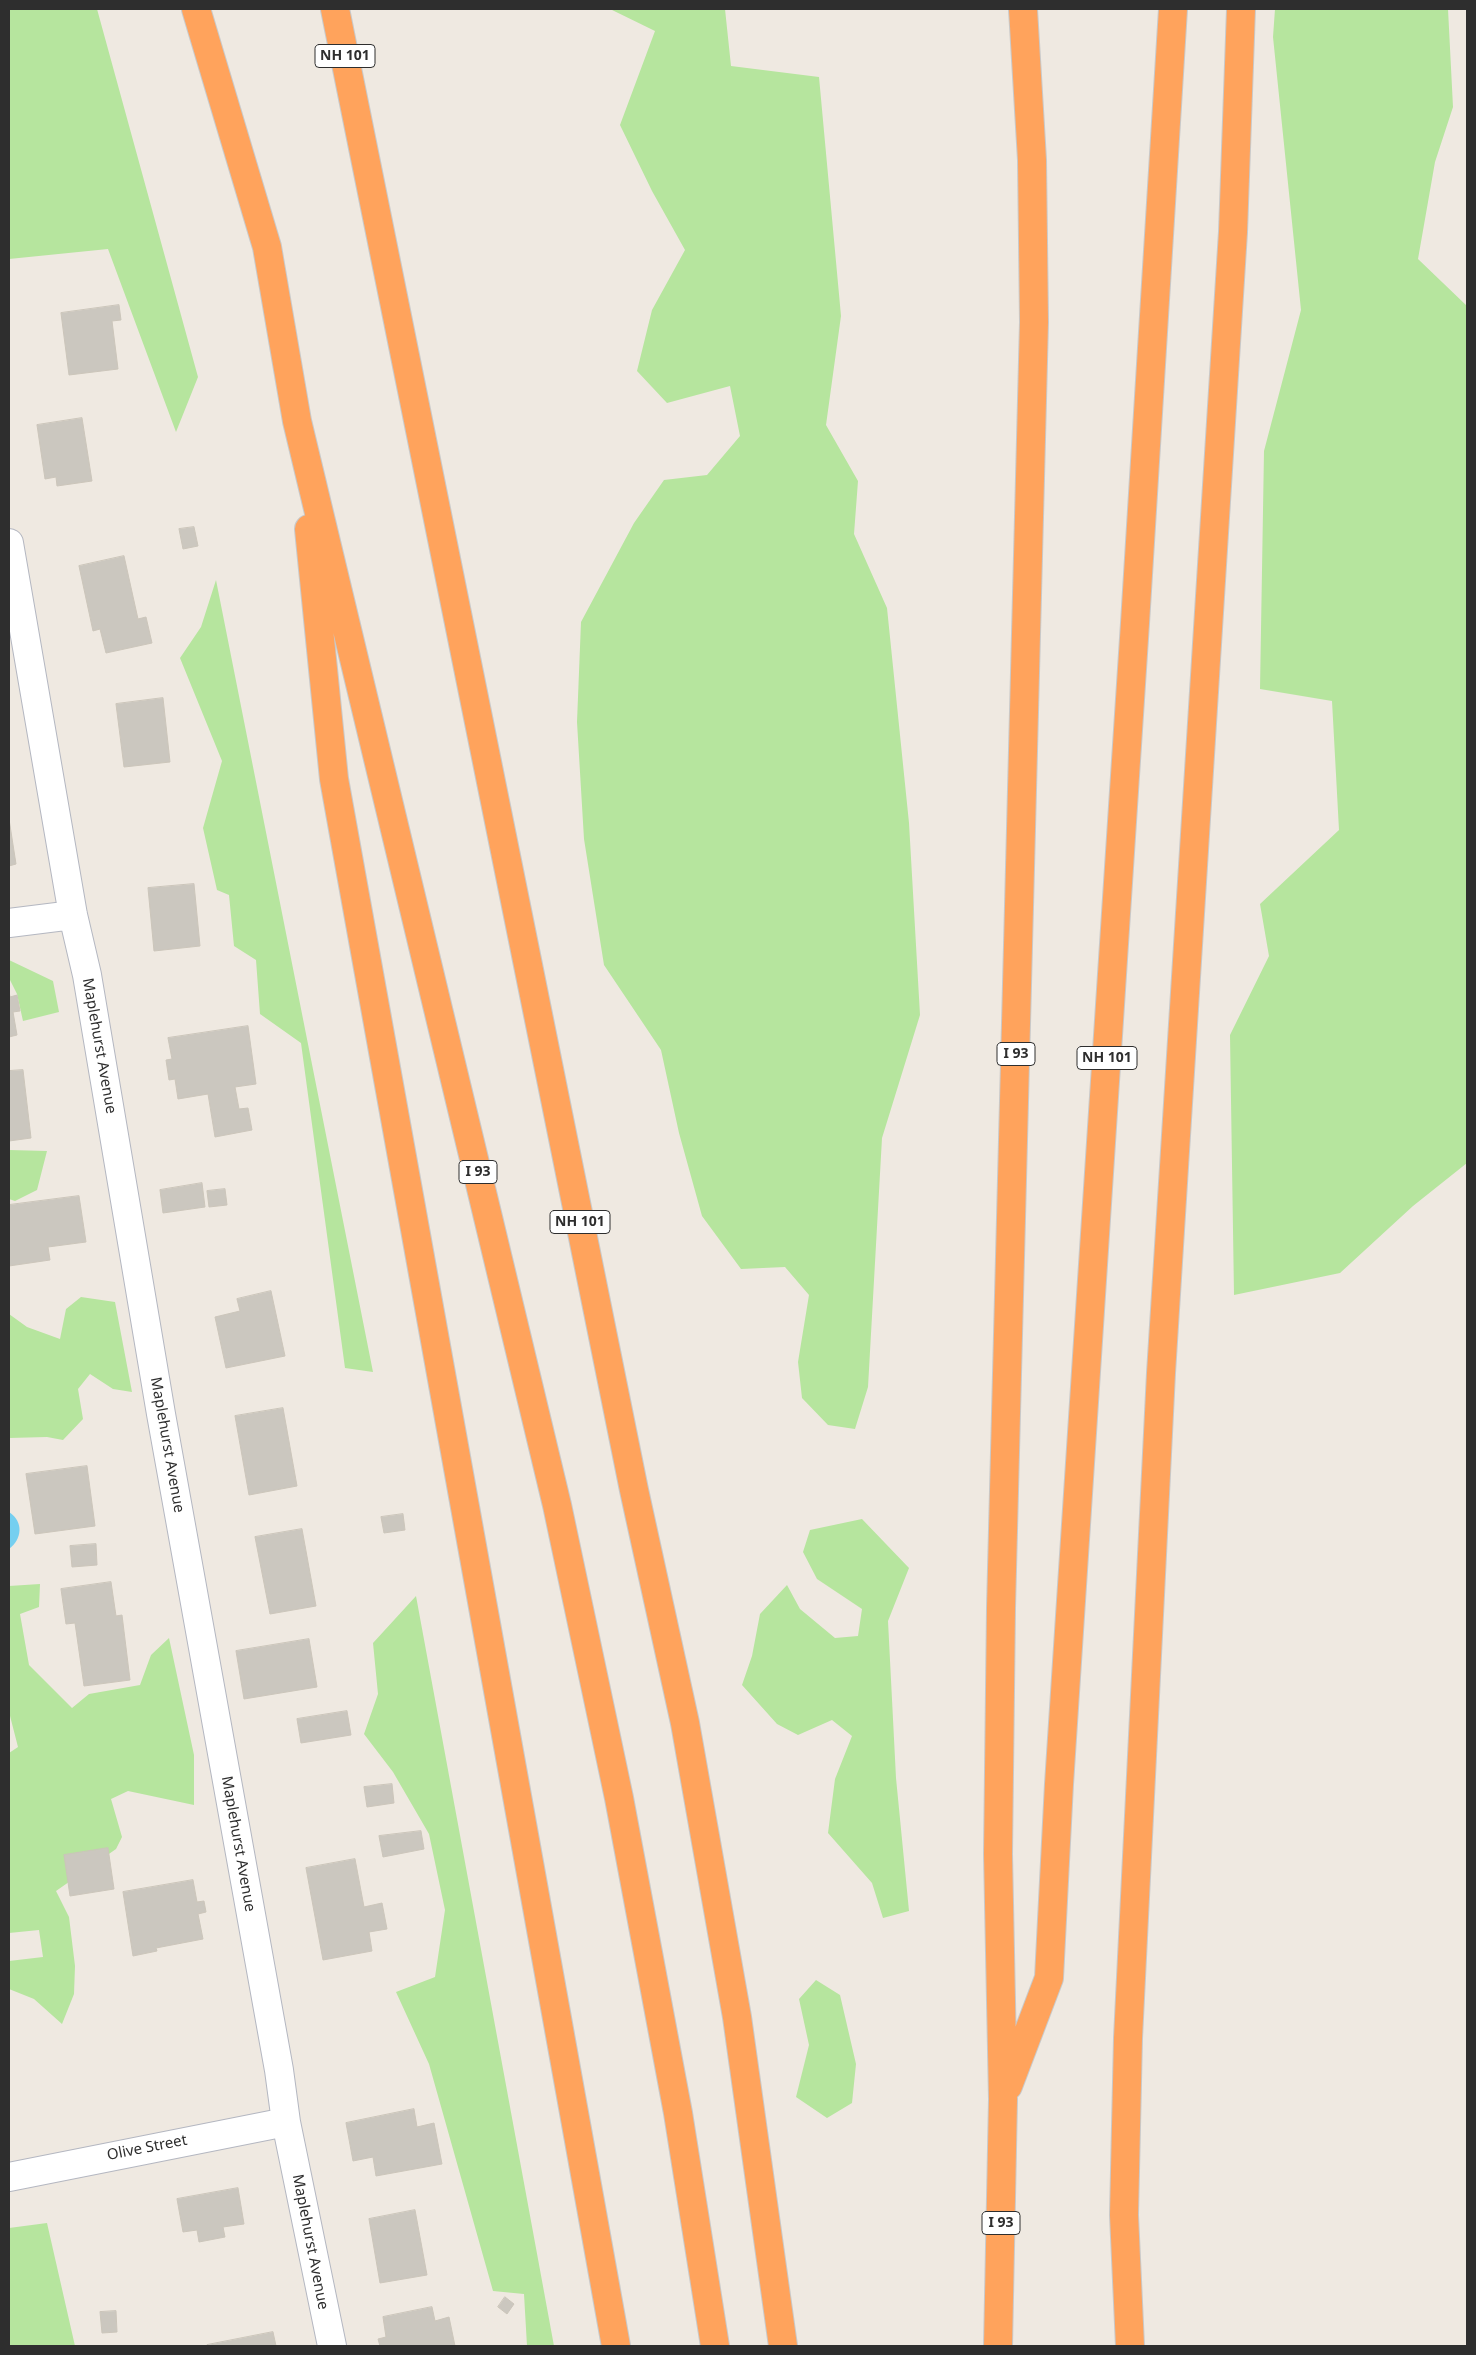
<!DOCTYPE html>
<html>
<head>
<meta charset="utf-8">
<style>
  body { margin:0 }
  #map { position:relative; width:1476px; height:2355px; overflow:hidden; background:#efe9e1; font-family:"Noto Sans",sans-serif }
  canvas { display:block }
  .frame { position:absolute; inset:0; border:10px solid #2e2e2e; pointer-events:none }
</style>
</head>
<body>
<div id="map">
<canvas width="1476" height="2355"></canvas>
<div class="frame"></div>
</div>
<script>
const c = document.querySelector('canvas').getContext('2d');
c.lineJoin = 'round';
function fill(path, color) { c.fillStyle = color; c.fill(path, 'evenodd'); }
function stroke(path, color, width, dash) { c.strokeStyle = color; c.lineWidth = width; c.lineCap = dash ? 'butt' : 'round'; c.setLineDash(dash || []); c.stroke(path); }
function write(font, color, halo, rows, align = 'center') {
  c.font = font + ' "Noto Sans",sans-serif'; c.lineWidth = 4; c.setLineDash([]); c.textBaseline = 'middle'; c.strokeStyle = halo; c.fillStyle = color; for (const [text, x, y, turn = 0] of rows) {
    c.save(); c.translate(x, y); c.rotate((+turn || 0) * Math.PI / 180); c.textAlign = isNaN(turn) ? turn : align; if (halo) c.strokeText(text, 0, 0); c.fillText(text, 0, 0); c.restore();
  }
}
fill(new Path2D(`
  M9,9H97L198,377L176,432L108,249L9,259Z
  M610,9H725L731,66L819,77L841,316L826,425L858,481L854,534L887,608L909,823L920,1015L882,1138L868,1387L855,1429L828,1425L802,1398L798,1362L809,1295L785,1267L741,1269L702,1216L679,1133L661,1050L604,965L584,839L577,722L581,622L634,523L664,480L707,475L740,436L730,386L667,403L637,371L652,310L685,250L652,191L620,125L655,31Z
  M1275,9H1448L1453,107L1435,162L1418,259L1467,306V1163L1413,1206L1340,1273L1234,1295L1230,1035L1269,956L1260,904L1339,830L1332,701L1260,689L1264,451L1301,310L1273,37Z
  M216,580L373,1372L345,1368L301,1043L260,1014L256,960L234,946L229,895L217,890L203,828L222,761L180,658L201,627Z
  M9,960L53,981L59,1012L23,1021L17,994L9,978Z
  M9,1150L47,1151L37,1190L15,1201L9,1199Z
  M81,1297L115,1302L132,1392L113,1389L90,1374L78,1389L83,1419L63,1440L47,1437L9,1438V1314L27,1327L60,1339L66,1309Z
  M862,1519L909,1568L888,1621L896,1778L909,1911L883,1918L872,1883L828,1833L835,1779L852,1736L832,1720L798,1735L777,1724L742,1685L752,1656L760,1614L787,1585L800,1609L835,1638L858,1636L862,1609L817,1579L803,1552L810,1530Z
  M40,1584L39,1607L20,1614L29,1665L72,1708L89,1694L140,1685L151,1655L169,1638L194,1755V1805L128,1791L111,1799L122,1837L116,1849L56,1891L69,1917L75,1966L74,1994L62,2024L34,1999L9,1989V1961L43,1957L39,1930L9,1933V1753L18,1747L9,1712V1586Z
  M416,1596L554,2346H527L524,2294L493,2291L429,2064L396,1992L435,1977L445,1910L429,1834L393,1772L364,1734L378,1694L373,1643Z
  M816,1980L840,1995L856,2064L852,2103L827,2118L796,2097L809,2045L799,1999Z
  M47,2223L75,2346H9V2228Z`), '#b6e59e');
fill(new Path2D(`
  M9,1512C24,1522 22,1539 9,1549Z`), '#75cff0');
const building = new Path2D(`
  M119,305L121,320L112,321L118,369L69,375L61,313Z
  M82,418L92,481L57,486L56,477L45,479L37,425Z
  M194,527L198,546L183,549L179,529Z
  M124,556L138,619L146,617L152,643L106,653L100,629L93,631L79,566Z
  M163,698L170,762L124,767L116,704Z
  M9,819L16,864L9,866Z
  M194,884L200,946L154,951L148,888Z
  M9,991L10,997L17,995L20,1011L13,1012L17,1035L9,1037Z
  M248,1026L256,1084L235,1087L239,1109L248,1108L252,1130L215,1137L208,1094L178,1099L175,1079L169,1080L166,1060L172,1059L168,1038Z
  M23,1070L31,1138L9,1141V1071Z
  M202,1183L205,1207L163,1213L160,1190Z
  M225,1189L227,1205L209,1207L207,1191Z
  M79,1196L86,1242L48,1247L50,1260L9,1266V1205Z
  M271,1291L285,1356L226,1368L215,1317L240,1311L237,1299Z
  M283,1408L297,1486L249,1495L235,1416Z
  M87,1466L95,1526L35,1534L26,1474Z
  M403,1514L405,1530L384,1533L381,1517Z
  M302,1529L316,1606L270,1614L255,1537Z
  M96,1544L97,1565L72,1567L70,1546Z
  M111,1582L116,1616L122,1615L130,1680L84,1686L75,1623L66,1624L61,1589Z
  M309,1639L317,1687L244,1699L236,1651Z
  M347,1711L351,1735L301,1743L297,1719Z
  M392,1784L394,1803L367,1807L364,1787Z
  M421,1831L424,1849L383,1857L379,1836Z
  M108,1848L114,1889L70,1896L64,1855Z
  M355,1859L364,1907L382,1903L387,1929L369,1932L372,1951L323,1960L306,1868Z
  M193,1880L197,1902L204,1901L206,1912L198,1914L203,1939L156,1948L157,1951L133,1956L123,1892Z
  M414,2109L417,2127L434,2123L442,2164L376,2176L373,2157L353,2161L346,2123Z
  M238,2188L244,2224L223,2227L225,2237L199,2242L197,2230L183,2232L177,2199Z
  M415,2210L427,2275L380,2283L369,2219Z
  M505,2297L514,2304L507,2314L498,2307Z
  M432,2307L435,2321L449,2317L455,2346H380L378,2339L386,2337L383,2317Z
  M116,2311L117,2332L102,2333L100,2312Z
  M273,2332L276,2346H207V2345Z`);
fill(building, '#cbc7bf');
stroke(building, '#cbc5ba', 1);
const street = new Path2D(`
  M9,543L73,915L87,975L161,1414L279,2070L286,2122L332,2346
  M9,923L73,915
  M9,2177L286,2122`);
const highway = new Path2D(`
  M196,9L267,247L297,421L557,1505L619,1798L678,2113L715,2346
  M335,9L634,1490L685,1723L737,2017L783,2346
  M309,529L334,779L616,2346
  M1008,2086L1049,1978L1059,1784L1135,623L1173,9
  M998,2346L1003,2099L998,1854L1001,1608L1034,322L1032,160L1023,9
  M1130,2346L1124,2215L1128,2038L1161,1373L1233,232L1241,9`);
stroke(street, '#b4b7c1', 30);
stroke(highway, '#c9c9c9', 30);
stroke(street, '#fff', 28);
stroke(highway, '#ffa35c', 28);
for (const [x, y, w] of [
  [345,56,60],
  [1016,1054,38],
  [1107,1058,60],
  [478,1172,38],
  [580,1222,60],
  [1001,2223,38]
]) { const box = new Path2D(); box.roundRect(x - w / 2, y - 11.5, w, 23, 4); c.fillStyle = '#fff'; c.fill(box); stroke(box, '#2e2e2e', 1); }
write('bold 14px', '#2e2e2e', null, [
  ["NH 101",345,56],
  ["I 93",1016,1054],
  ["NH 101",1107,1058],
  ["I 93",478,1172],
  ["NH 101",580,1222],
  ["I 93",1001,2223]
]);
write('15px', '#2e2e2e', '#fff', [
  ["Maplehurst Avenue",99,1046,80],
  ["Maplehurst Avenue",167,1445,80],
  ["Maplehurst Avenue",238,1844,80],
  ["Olive Street",147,2148,-11],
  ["Maplehurst Avenue",310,2242,79]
]);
</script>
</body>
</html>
